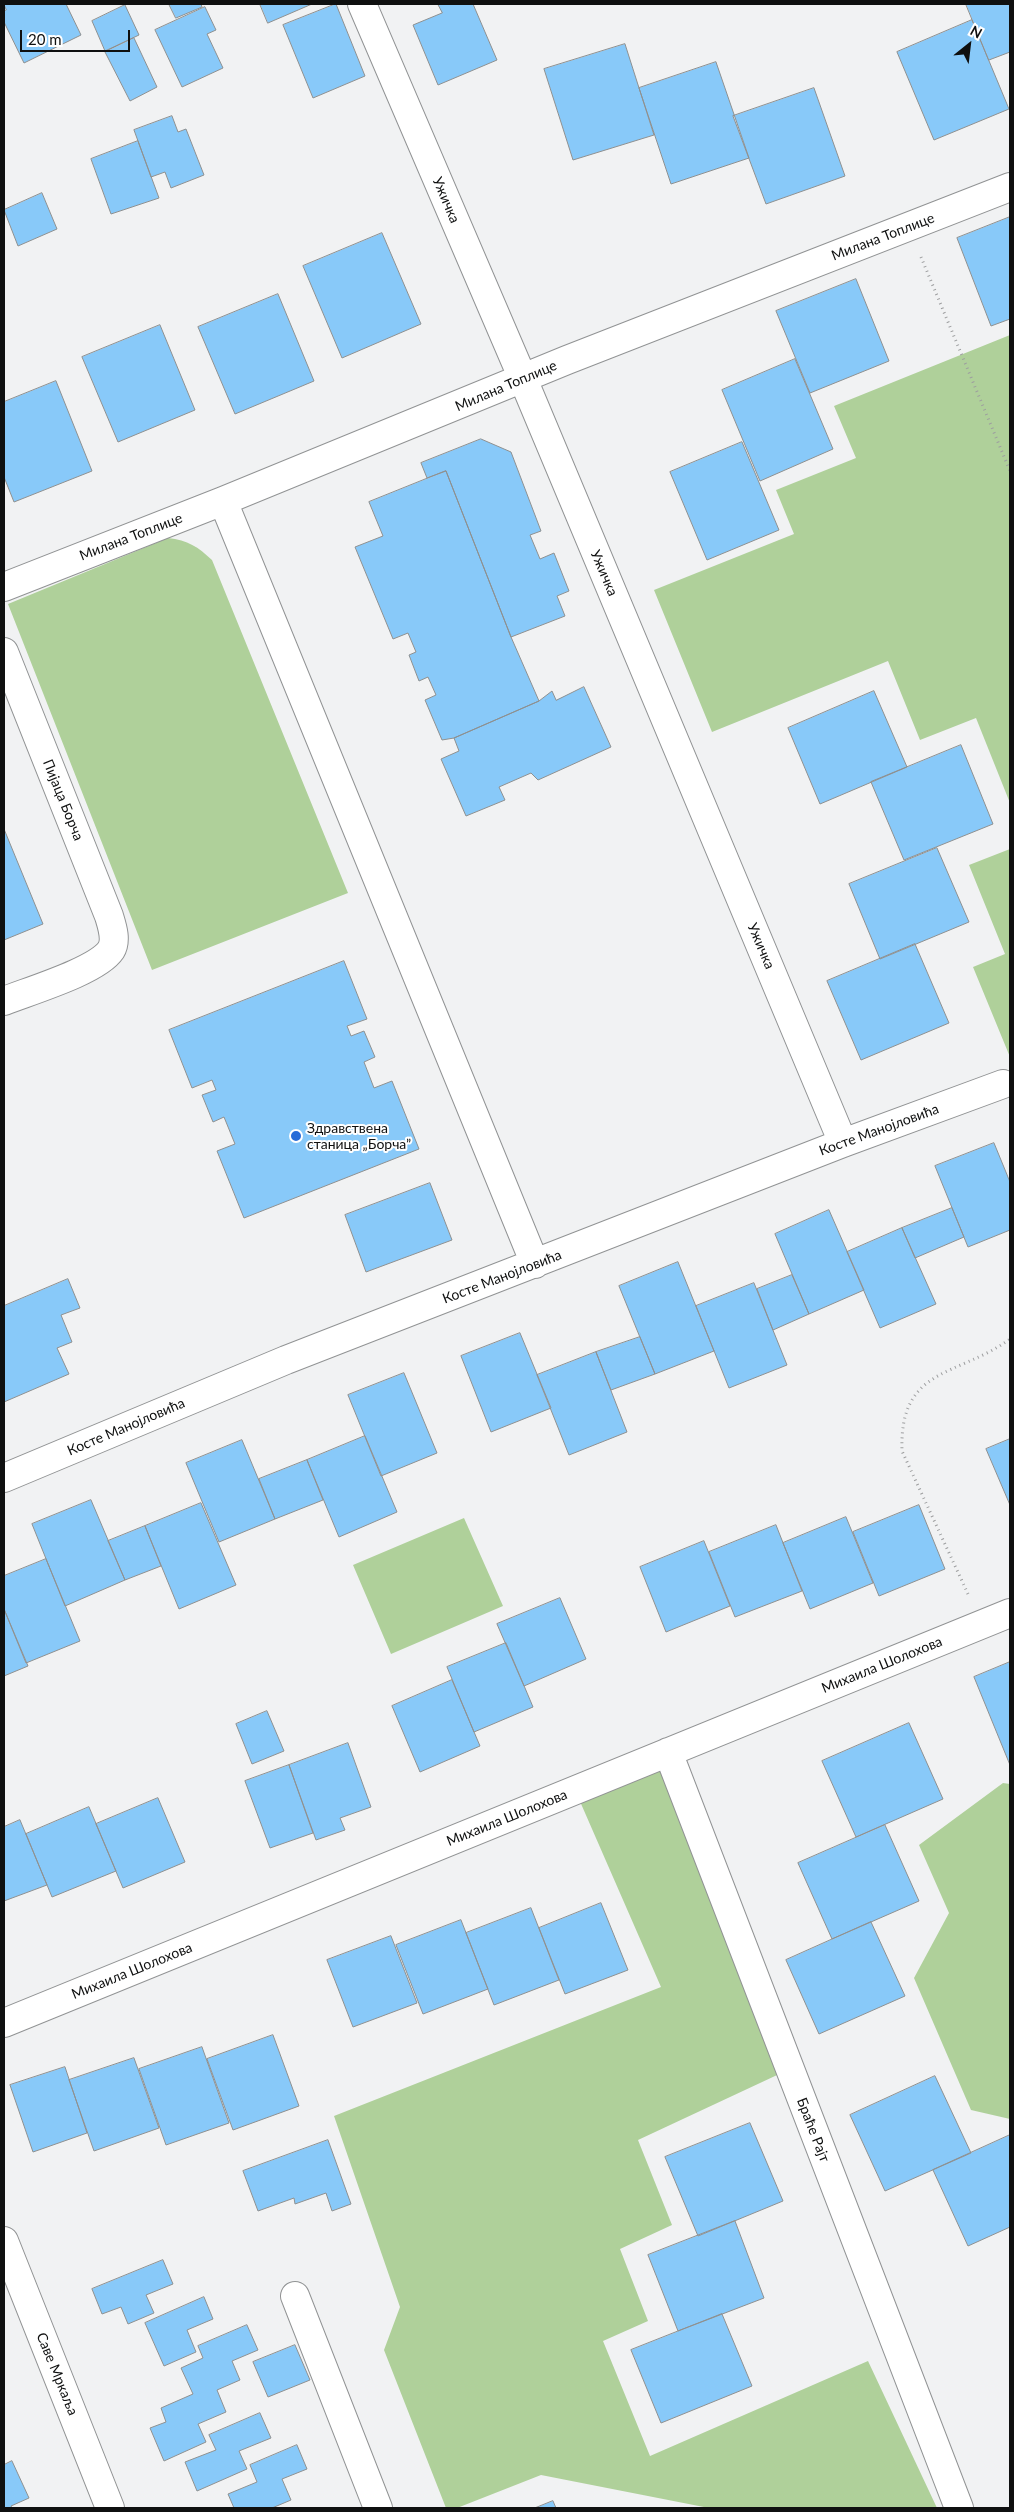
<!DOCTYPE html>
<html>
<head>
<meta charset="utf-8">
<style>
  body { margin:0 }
  #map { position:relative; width:1014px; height:2512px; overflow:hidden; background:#f1f2f3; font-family:Lato,sans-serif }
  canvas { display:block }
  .frame { position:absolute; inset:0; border:5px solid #0f1010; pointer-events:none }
  .north { position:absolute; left:944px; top:20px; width:50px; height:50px; -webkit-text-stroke:4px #fff; paint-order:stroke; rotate:29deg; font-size:14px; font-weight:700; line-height:20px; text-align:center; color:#0f1010 }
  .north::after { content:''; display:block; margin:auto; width:18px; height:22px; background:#0f1010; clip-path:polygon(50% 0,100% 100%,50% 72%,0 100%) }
  .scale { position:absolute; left:20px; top:30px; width:110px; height:22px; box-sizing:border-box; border:2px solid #0f1010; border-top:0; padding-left:6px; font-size:15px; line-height:18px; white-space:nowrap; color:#0f1010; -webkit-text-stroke:4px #fff; paint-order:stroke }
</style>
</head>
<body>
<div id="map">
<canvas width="1014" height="2512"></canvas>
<div class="frame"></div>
<div class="north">N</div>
<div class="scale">20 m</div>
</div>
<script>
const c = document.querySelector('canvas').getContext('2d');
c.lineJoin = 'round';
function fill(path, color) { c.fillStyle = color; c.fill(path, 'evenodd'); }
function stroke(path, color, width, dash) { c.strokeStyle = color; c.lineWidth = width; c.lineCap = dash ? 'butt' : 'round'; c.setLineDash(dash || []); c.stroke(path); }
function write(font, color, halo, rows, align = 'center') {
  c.font = font + ' Lato,sans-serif'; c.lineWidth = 4; c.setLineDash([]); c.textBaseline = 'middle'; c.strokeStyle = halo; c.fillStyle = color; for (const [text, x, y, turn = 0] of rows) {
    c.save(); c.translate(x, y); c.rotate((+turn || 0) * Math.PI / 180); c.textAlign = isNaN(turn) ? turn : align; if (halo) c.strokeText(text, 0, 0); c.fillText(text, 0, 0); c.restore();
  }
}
fill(new Path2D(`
  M1010,335V803L976,718L920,740L888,661L712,732L654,590L794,534L776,490L856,458L834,406Z
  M168,538C188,540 198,547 212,560L348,893L152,970L8,604Z
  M1010,849V1057L973,967L1005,954L969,865Z
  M464,1518L503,1606L391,1654L353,1565Z
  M668,1752L790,2069L638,2140L672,2225L620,2249L648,2321L603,2341L650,2456L868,2361L937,2508H709L541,2475L457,2508H446L384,2350L400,2307L334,2116L661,1987L575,1790Z
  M1003,1783L1010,1784V2119L971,2110L914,1978L949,1913L919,1845Z`), '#afd09a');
const building = new Path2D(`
  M4,4H66L81,35L24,63L4,22V11L6,10Z
  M169,4H201L202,7L176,18Z
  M260,4H312L268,23Z
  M336,4L365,76L313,98L283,25Z
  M438,4H473L497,60L438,85L413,25L442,13Z
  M966,4H1010V52L989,60Z
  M125,5L139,35L105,51L92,21Z
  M205,7L216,30L207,34L223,68L182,87L155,30Z
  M972,20L1009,109L934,140L897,52Z
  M134,38L157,87L130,101L105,52Z
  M625,44L654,135L573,160L544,69Z
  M716,62L749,158L671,184L639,88Z
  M814,88L845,176L766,204L733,116Z
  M172,116L178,132L186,129L204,175L171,188L165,172L151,177L134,130Z
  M138,141L159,198L111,214L91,159Z
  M42,193L57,229L18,246L4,210Z
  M1010,217V319L991,326L957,238Z
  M382,233L421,324L342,358L303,266Z
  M856,279L889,361L810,393L776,311Z
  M278,294L314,381L235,414L198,327Z
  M160,325L195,410L118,442L82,357Z
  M795,359L833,449L760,481L722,390Z
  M56,381L92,471L14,502L4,477V402Z
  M481,439L511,452L541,531L530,535L540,559L554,553L569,591L557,596L565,616L511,637L446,471L427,478L421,463Z
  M742,442L779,530L707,560L670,472Z
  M446,471L511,637L539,701L454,738L442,740L425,700L436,695L428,677L419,681L409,655L416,652L408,633L393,639L355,547L383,536L369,502Z
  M584,687L611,747L538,780L531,773L499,787L505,800L466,816L441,759L459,751L454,738L539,701L552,691L556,700Z
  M874,691L907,767L820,804L788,728Z
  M961,745L993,824L904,860L871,782Z
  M4,829L43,924L4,940Z
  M937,848L969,922L880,959L849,884Z
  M915,944L949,1023L861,1060L827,981Z
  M344,961L367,1019L347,1026L351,1036L364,1031L375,1057L364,1062L374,1088L392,1081L419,1149L244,1218L217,1151L235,1144L224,1117L213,1122L202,1095L216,1090L212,1080L192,1088L169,1030Z
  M994,1143L1010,1182V1230L968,1247L935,1166Z
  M430,1183L452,1240L366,1272L345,1215Z
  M952,1208L964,1237L915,1258L902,1228Z
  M829,1210L864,1290L809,1314L775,1234Z
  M902,1228L936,1304L880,1328L847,1252Z
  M678,1262L714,1351L655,1374L619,1286Z
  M792,1275L809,1314L773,1330L757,1289Z
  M68,1279L80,1308L61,1315L72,1342L57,1348L69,1374L4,1402V1306Z
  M754,1283L787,1365L729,1388L696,1306Z
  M520,1333L551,1408L491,1432L461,1356Z
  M640,1337L655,1374L611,1390L596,1352Z
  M596,1352L627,1432L569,1455L537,1375Z
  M404,1373L437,1453L381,1476L348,1395Z
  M365,1436L397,1512L339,1537L307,1460Z
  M1010,1439V1505L986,1449Z
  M242,1440L275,1519L219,1542L186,1463Z
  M307,1460L323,1500L275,1519L259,1479Z
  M91,1500L125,1580L65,1606L32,1524Z
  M201,1503L236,1585L179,1609L145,1526Z
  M919,1505L945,1569L879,1596L853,1532Z
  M846,1517L873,1583L810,1609L783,1543Z
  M776,1525L802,1591L735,1617L709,1552Z
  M145,1526L161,1566L125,1580L108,1541Z
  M704,1541L730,1606L666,1632L640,1567Z
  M46,1559L80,1641L26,1663L4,1609V1576Z
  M560,1598L586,1659L524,1686L497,1624Z
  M4,1609L28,1666L4,1676Z
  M506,1643L533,1707L474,1732L447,1667Z
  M1010,1662V1765L974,1677Z
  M452,1680L480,1746L420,1772L392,1706Z
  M267,1711L284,1751L252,1764L236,1724Z
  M909,1723L943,1799L856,1837L822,1761Z
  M348,1743L371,1807L340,1818L345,1830L316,1840L289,1765Z
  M289,1765L313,1833L270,1848L245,1781Z
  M158,1798L185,1862L123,1888L96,1824Z
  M89,1807L116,1871L52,1897L26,1834Z
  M20,1820L47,1885L4,1901V1827Z
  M885,1825L919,1901L832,1939L798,1863Z
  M601,1903L628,1970L565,1994L539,1928Z
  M531,1908L559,1980L494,2005L466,1933Z
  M461,1920L488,1989L423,2014L396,1945Z
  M871,1922L905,1996L819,2034L786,1960Z
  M391,1936L417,2003L353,2027L327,1960Z
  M273,2035L299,2106L233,2130L207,2059Z
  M202,2047L229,2123L166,2145L139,2069Z
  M134,2058L159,2128L94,2151L69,2080Z
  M65,2067L87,2133L33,2152L10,2085Z
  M935,2076L971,2153L885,2191L850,2115Z
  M750,2123L783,2201L698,2236L665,2157Z
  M1010,2135V2227L968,2246L933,2170Z
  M328,2140L351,2204L332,2211L326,2193L295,2204L294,2198L258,2211L243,2171Z
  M735,2221L764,2298L678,2331L648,2255Z
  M163,2260L173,2284L146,2295L154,2313L128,2324L121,2307L102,2314L92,2289Z
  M204,2297L213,2319L187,2330L196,2352L164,2366L145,2323Z
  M722,2314L752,2386L661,2423L631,2350Z
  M247,2325L258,2350L232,2361L240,2380L217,2390L226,2412L198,2424L206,2442L164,2461L150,2428L166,2422L161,2408L193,2394L181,2368L203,2358L198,2346Z
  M295,2345L310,2380L268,2397L253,2362Z
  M260,2413L271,2438L239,2451L247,2469L197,2491L185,2462L216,2450L209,2435Z
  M297,2445L307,2469L282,2479L291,2500L272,2508H234L228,2494L257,2482L250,2465Z
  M12,2461L29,2498L11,2506L12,2508H4V2465Z
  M553,2501L556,2508H535Z`);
fill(building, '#88c9f9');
stroke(building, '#8e9090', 1);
const minor = new Path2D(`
  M362,4L523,379L843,1143
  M223,501L535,1264
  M4,587L223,501L567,360L1010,187
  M4,652L109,916C112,926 117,940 111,950C97,971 29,991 4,1001
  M4,1478L286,1360L843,1143L1003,1084
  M668,1752L959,2508
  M4,2023L1010,1613
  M4,2241L110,2508
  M295,2296L378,2508`);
stroke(minor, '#919394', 30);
stroke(new Path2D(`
  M921,257L1010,471
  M968,1594L902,1451C899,1366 958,1377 1010,1339`), '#9d9e9f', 3, [1, 4]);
stroke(minor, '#fff', 28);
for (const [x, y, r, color] of [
  [296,1136,6,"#266bd8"]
]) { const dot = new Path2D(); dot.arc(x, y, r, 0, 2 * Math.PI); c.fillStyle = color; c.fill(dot); stroke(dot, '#fff', 2); }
write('14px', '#0f1010', '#fff', [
  ["Ужичка",446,200,67],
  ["Милана Топлице",883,237,-21],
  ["Милана Топлице",506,386,-23],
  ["Милана Топлице",131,537,-21],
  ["Ужичка",604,573,67],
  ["Пијаца Борча",63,800,68],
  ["Ужичка",761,946,67],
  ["Косте Манојловића",879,1130,-20],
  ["Косте Манојловића",502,1277,-21],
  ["Косте Манојловића",126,1427,-23],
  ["Михаила Шолохова",882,1665,-22],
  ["Михаила Шолохова",507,1818,-22],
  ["Михаила Шолохова",132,1971,-22],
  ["Браће Рајт",813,2130,69],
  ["Саве Мркаља",57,2374,68]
]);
write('14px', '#0f1010', '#fff', [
  ["Здравствена",307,1128],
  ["станица „Борча”",307,1144]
], 'left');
</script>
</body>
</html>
